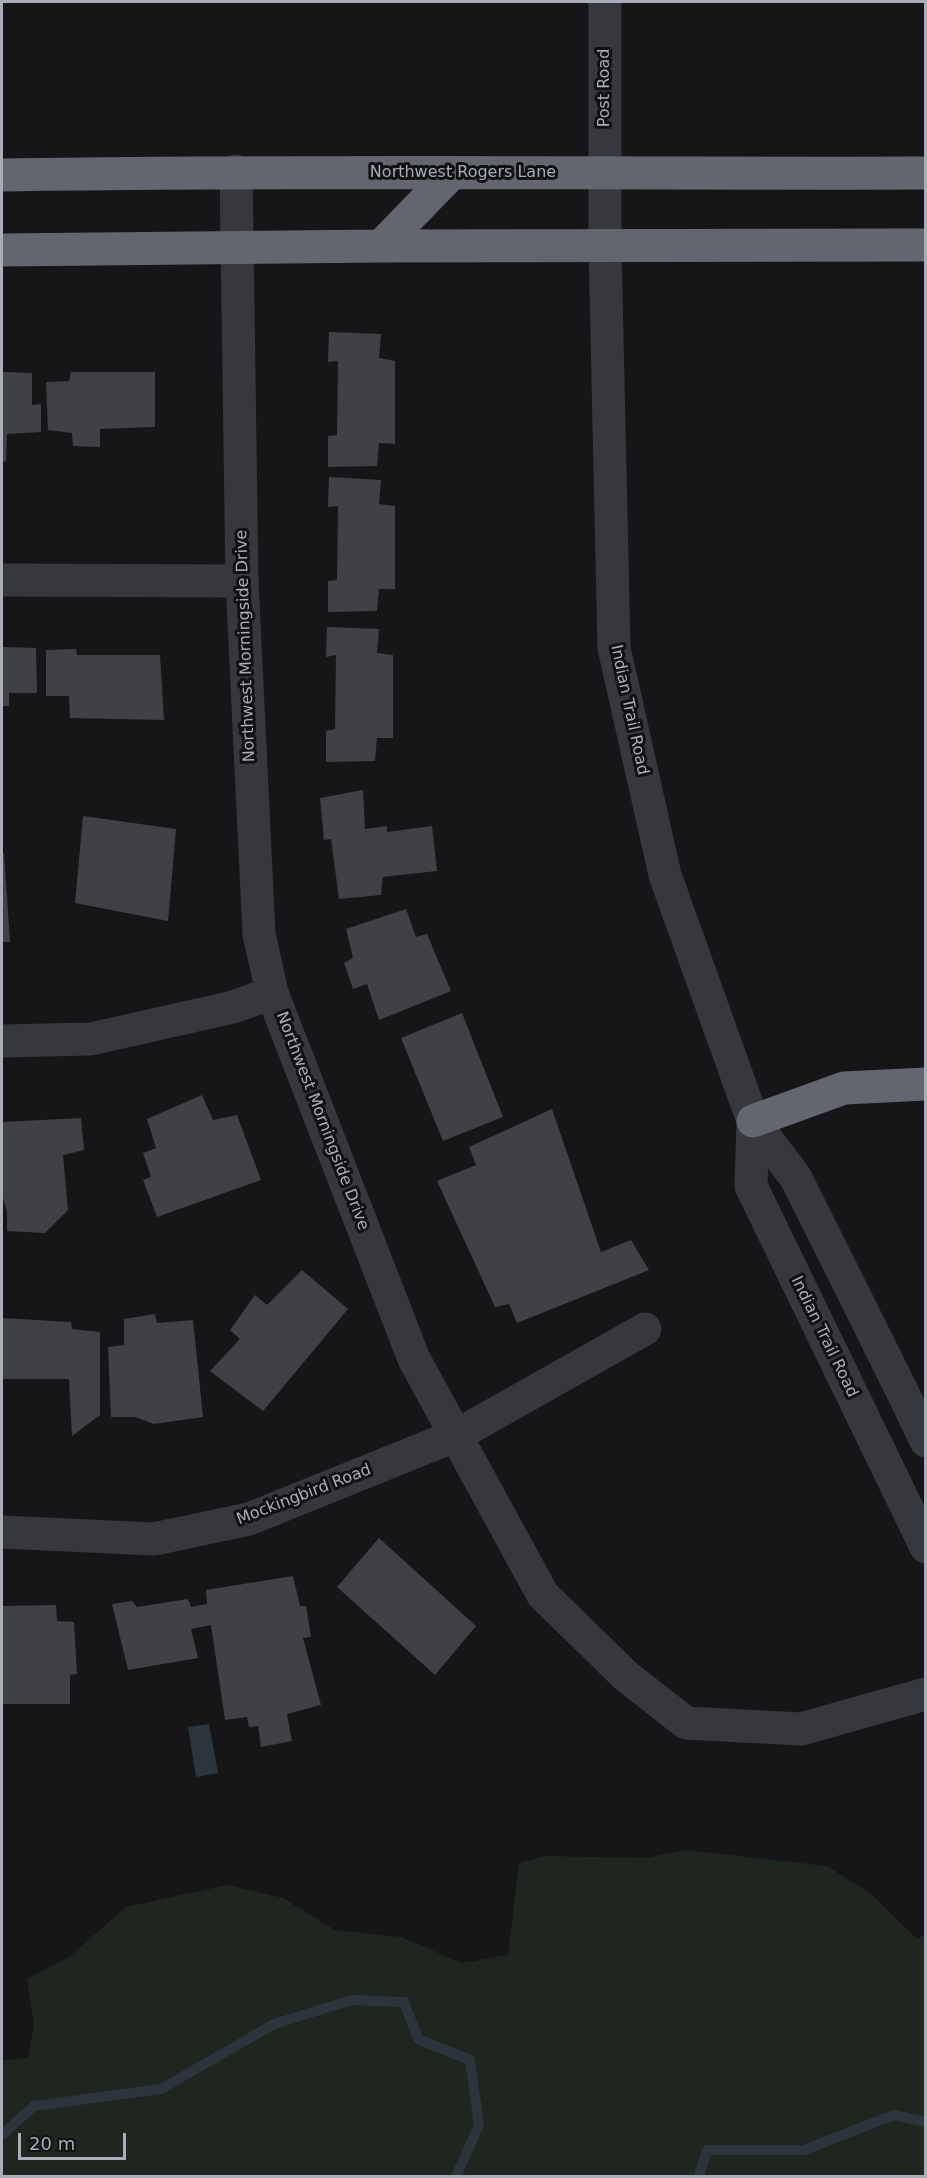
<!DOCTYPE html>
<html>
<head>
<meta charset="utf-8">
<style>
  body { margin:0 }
  #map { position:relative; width:927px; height:2178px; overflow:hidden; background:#161618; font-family:"DejaVu Sans",sans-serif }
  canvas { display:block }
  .frame { position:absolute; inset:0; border:3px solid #a8adb8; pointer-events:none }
  .scale { position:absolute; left:18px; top:2133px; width:108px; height:27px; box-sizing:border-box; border:3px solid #a8adb8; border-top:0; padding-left:8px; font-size:18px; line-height:21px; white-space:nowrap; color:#a8adb8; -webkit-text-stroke:4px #111113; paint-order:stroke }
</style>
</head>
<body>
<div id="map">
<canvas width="927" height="2178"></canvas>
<div class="frame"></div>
<div class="scale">20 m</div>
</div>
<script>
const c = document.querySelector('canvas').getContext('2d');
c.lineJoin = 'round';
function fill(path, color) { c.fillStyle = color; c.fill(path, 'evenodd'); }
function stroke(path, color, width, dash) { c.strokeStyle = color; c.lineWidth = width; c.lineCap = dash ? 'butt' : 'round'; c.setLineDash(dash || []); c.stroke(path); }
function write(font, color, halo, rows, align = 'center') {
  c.font = font + ' "DejaVu Sans",sans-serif'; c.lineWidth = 6; c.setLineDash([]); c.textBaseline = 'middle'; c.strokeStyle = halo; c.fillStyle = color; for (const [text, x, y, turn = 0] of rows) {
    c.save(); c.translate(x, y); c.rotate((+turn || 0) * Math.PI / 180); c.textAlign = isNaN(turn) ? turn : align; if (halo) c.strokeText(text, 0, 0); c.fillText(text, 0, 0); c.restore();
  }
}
fill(new Path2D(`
  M684,1850L827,1866L870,1893L917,1939L925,1935V2176H2V2058L5,2060L28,2058L34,2025L27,1979L69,1957L126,1907L227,1885L283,1898L335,1930L401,1937L462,1963L508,1955L519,1863L544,1856L645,1858Z`), '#1e261f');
fill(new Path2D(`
  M209,1724L218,1773L196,1777L188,1727Z`), '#2c353c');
stroke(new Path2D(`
  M2,2135L34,2106L161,2089L274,2024L352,2000L404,2002L418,2039L470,2060L479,2125L457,2174L458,2176
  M699,2176L707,2150H804L894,2115L926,2122`), '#2c353c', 10);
fill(new Path2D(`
  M329,332L381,334L379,358L395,361V444L379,443L377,466L328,467V436L337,435L338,361L328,362Z
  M2,372L32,373V405L41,404V432L7,434L6,462L2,461Z
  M71,372H155V427L100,429V447L73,446L72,433L48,430L46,382L69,381Z
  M329,477L381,480L379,504L395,506V589H379L377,611L328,612V581L337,580L338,506L328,507Z
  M327,627L379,629L377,653L393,655V738H377L375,761L326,762V731L335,729L336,655L326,657Z
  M3,647L36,648L37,693H9V706H2Z
  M76,649L77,655H160L164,720L70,718L69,696H46V650Z
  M363,790L365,829L387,826V832L432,826L437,871L383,877L381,895L339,899L331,839L324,840L320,798Z
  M83,816L176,829L168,921L75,903Z
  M2,853H4L10,942H2Z
  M406,909L416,937L427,934L451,991L379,1020L367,984L353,989L344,963L353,958L346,929Z
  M462,1013L503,1117L443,1141L401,1038Z
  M202,1095L213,1120L237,1115L261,1180L157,1217L143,1180L151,1177L143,1153L156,1148L147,1119Z
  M552,1109L601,1252L631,1240L649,1270L517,1323L509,1304L495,1307L437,1181L476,1165L469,1147Z
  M81,1118L84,1150L63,1155L68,1210L45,1233L7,1231V1212L2,1195V1122Z
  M302,1270L348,1309L263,1411L210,1371L240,1339L230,1330L255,1295L267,1305Z
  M155,1314L157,1323L193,1320L203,1417L154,1424L135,1417H111L108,1347L124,1345V1319Z
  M2,1318L71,1322L72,1329L100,1332V1415L72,1436L69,1379H2Z
  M379,1538L476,1626L435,1675L337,1587Z
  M293,1576L300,1606H306L311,1637L303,1638L321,1705L287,1714L292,1741L261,1747L258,1726L249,1727L247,1717L225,1720L211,1625L191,1629L198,1658L128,1670L112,1604L132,1601L137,1607L188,1599L191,1607L207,1604L206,1590Z
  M56,1605L57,1621L74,1622L77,1674L70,1675V1704H2V1606Z`), '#404145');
stroke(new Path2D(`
  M605,2V247L614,648L665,875L753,1121L796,1178L903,1393L926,1441
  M236,171L242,581L259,934L272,993L414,1359L543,1595L626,1676L686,1723L801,1729L926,1694
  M2,580L242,581
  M2,1041L91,1039L233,1007L272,993
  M753,1121L751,1186L926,1547
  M2,1532L154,1539L249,1519L457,1435L645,1329`), '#37383d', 33);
stroke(new Path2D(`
  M2,175C309,170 617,174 926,173
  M381,246L452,173
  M2,250L381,246L926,245
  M753,1121L844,1088L926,1084`), '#63666e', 33);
write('16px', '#a8adb8', '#111113', [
  ["Post Road",605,88,-90],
  ["Northwest Rogers Lane",463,173],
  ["Northwest Morningside Drive",246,646,-92],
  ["Indian Trail Road",629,710,78],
  ["Northwest Morningside Drive",322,1121,69],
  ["Indian Trail Road",824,1337,64],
  ["Mockingbird Road",304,1495,-21]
]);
</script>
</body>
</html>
